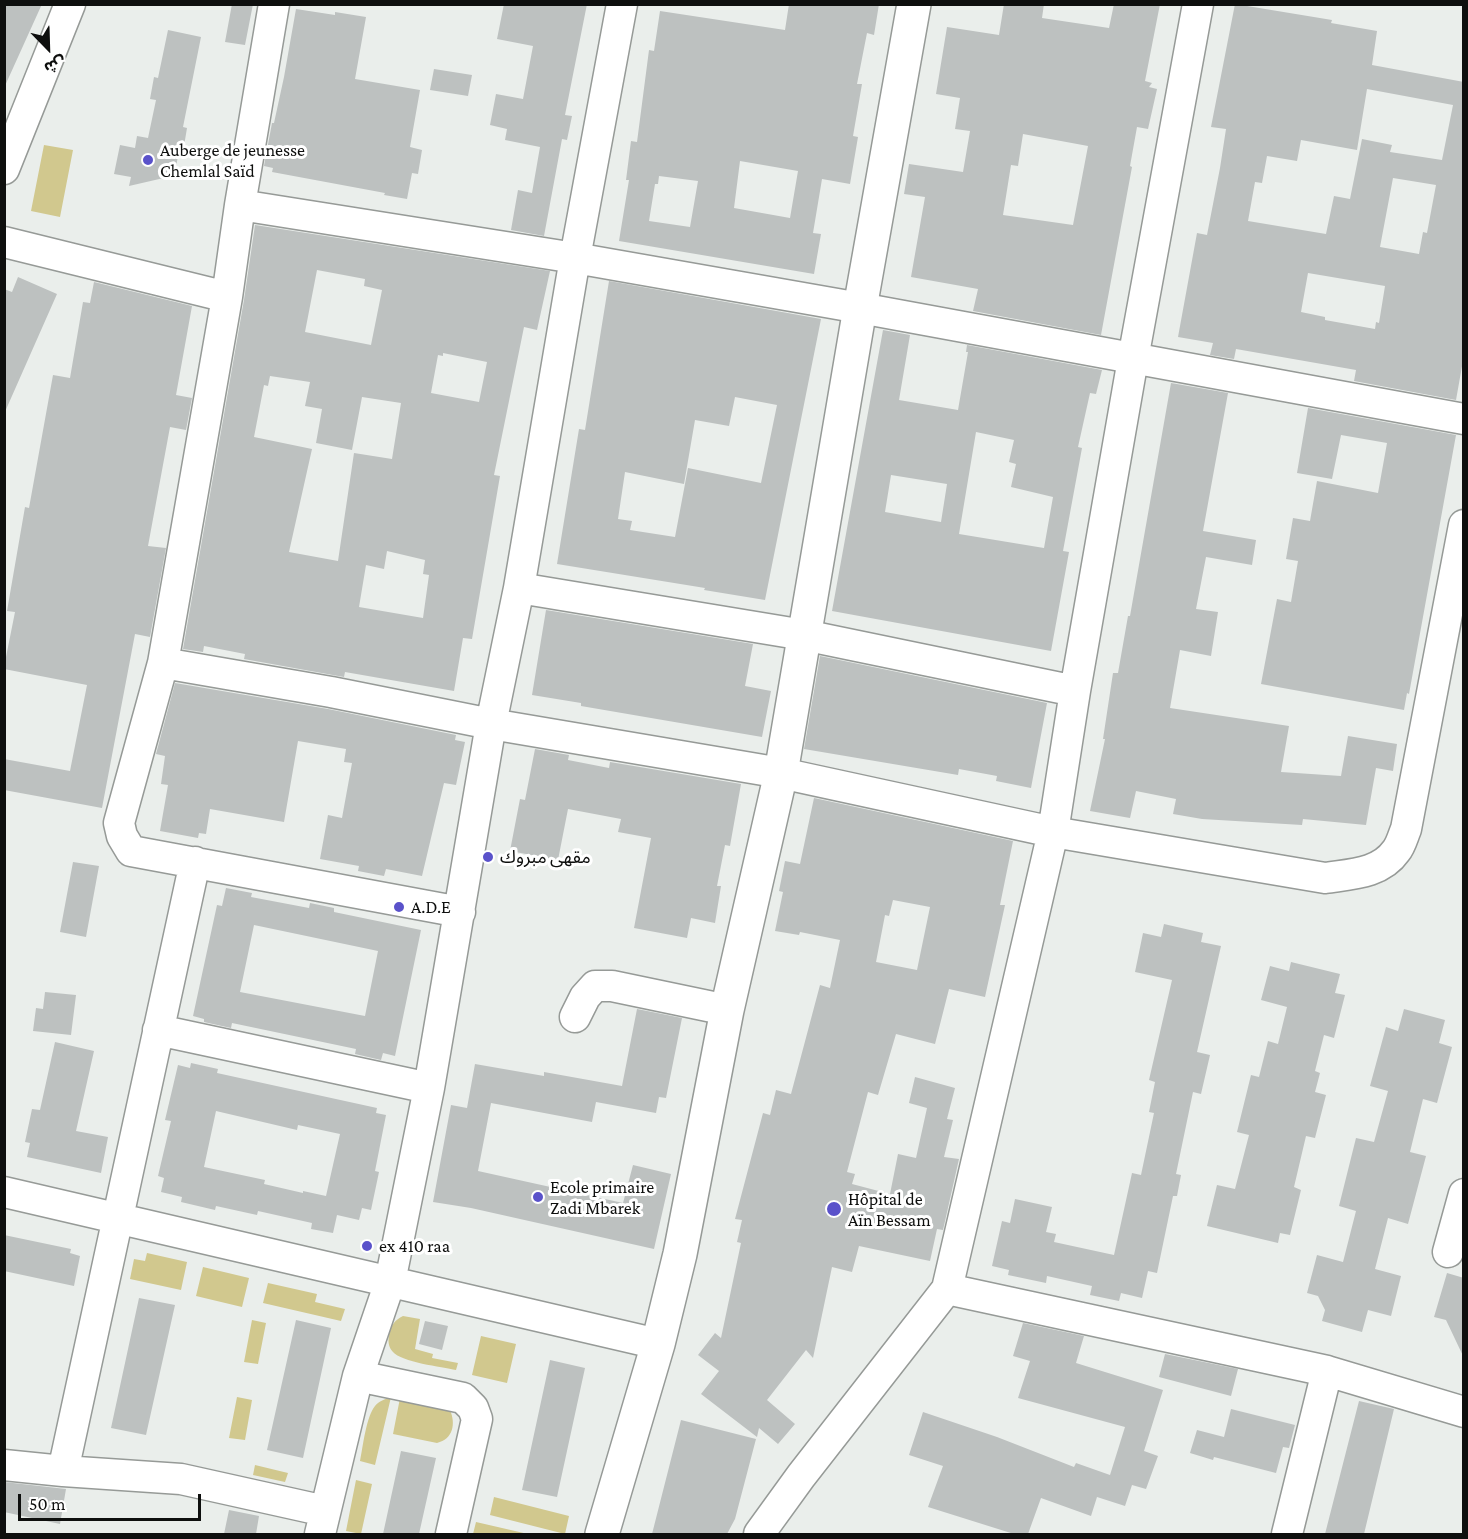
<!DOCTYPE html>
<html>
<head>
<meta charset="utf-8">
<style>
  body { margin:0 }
  #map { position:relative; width:1468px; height:1539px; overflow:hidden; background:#eaeeeb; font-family:"Crimson Pro","Noto Sans Arabic",serif }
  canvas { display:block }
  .frame { position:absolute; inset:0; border:6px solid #0e0f0e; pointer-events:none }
  .north { position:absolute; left:18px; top:18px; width:60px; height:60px; -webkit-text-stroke:4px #fff; paint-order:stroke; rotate:157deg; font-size:16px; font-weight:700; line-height:24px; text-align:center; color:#0e0f0e }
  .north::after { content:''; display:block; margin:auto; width:21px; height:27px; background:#0e0f0e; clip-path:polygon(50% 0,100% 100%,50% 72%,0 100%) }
  .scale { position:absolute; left:18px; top:1494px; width:183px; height:27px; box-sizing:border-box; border:3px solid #0e0f0e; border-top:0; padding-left:8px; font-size:18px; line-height:21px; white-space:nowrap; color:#0e0f0e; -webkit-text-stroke:4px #fff; paint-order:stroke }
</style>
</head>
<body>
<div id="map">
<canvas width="1468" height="1539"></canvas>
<div class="frame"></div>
<div class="north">ش</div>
<div class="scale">50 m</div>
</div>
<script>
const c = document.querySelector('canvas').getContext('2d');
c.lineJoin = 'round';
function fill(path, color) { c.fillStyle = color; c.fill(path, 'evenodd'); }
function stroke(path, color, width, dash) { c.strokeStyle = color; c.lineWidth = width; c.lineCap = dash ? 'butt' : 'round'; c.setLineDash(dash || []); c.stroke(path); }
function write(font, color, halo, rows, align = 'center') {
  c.font = font + ' "Crimson Pro","Noto Sans Arabic",serif'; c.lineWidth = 6; c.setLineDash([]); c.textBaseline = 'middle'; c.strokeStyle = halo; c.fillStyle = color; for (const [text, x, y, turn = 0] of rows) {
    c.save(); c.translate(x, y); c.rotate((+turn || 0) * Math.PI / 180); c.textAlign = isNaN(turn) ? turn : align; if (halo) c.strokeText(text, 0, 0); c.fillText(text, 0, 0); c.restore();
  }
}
fill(new Path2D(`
  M44,145L73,150L60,217L31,211Z
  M147,1253L187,1262L181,1290L130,1279L134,1259L145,1261Z
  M203,1267L249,1278L242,1307L196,1296Z
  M268,1283L317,1294L315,1302L345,1309L341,1321L263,1303Z
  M403,1316L420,1319L415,1349L433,1354L432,1358L458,1363L456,1370C442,1367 401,1362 393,1352C388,1347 388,1340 389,1334C391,1325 395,1320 403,1316Z
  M252,1320L266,1323L258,1364L244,1362Z
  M481,1336L516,1344L507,1383L472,1375Z
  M237,1397L252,1400L245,1440L229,1438Z
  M391,1397L375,1465L360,1461C363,1447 366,1417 375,1406C379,1401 385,1399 391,1397Z
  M400,1398L450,1410C456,1424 453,1439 437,1443L393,1434Z
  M255,1465L288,1473L285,1482L253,1475Z
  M356,1480L372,1484L361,1534L346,1531Z
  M494,1497L569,1516L565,1534L490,1515Z
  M476,1522L528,1534H473Z`), '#d1c88e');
fill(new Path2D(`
  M4,4H42L4,88Z
  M232,4H253L245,45L225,42Z
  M504,4H587L565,115L572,116L567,140L562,139L544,236L511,230L518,190L532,193L540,147L505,140L507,129L490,125L496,94L523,99L533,46L497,39Z
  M789,4H879L874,35L867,33L857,84H862L853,136L858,137L850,184L822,179L813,233L821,234L814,274L619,241L629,180H626L631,141L637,142L649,50L654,51L660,11L785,30ZM740,161L798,171L790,218L734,208ZM659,176L698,181L690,227L649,221L655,184H658Z
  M1004,4H1044L1042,18L1109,28L1114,4H1160L1145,81L1152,83L1149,87L1157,89L1148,129L1137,127L1130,166L1132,167L1101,335L973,311L978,289L911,277L925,197L904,194L909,164L963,172L970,131L955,129L960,98L936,94L947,27L999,35ZM1023,134L1088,146L1073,225L1003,215L1011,165L1018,166Z
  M1235,4L1332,20L1331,23L1377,31L1372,65L1464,82V355L1456,400L1354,381L1356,370L1236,349L1234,359L1210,355L1213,343L1178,337L1197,233L1207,235L1220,168L1226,129L1211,127ZM1367,89L1453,105L1442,160L1390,152L1392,145L1362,139L1350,199L1334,196L1326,234L1248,221L1255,182L1262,183L1267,156L1297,161L1301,140L1357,150ZM1393,178L1436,185L1427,233L1423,232L1419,254L1380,247ZM1308,273L1385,286L1379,323L1376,322L1375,329L1325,320V317L1301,312Z
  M296,9L335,15V12L366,17L355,79L420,90L410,147L422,150L418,174L412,173L407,199L384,195L385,193L272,172L273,168L264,166L272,123H274L284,77Z
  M168,30L201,37L183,127L187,128L184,146L180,145L176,167L168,177L129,186L131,177L114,174L120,145L135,148L137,136L148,138L156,100L150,99L154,77L158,78Z
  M434,69L472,75L468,96L430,90Z
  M255,225L550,271L537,330L524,327L494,475L500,476L472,639L463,638L454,691L345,672L344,677L244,659L245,654L204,646L203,652L183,649L244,300ZM317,270L365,279L364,286L382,290L371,345L305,332ZM443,353L487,362L479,402L431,393L438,355L443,356ZM270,376L310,382L305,406L322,409L316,443L352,450L362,397L401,403L392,459L354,453L338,561L289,552L312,449L254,437L264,385L268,386ZM387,551L425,560L423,574L429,575L423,618L359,607L366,565L384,569Z
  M18,277L57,294L4,414V289L12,292Z
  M609,281L821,319L765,600L704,590L705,588L557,564L579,429L585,430ZM735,397L777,405L761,483L688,468L675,537L630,530L632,521L618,519L625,472L684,484L695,420L729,426Z
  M94,282L192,306L176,395L192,398L186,430L170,427L148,546L166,548L150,637L135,634L102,808L4,790V759L70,771L87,685L4,669V667L15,612L7,611L25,507L29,508L53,375L70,378L83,302L90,303Z
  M883,330L910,335L899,400L958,410L968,352H966L967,345L1102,370L1096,394L1090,393L1078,447L1082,448L1063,551L1069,552L1051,651L832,611ZM976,432L1014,440L1009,462L1016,464L1011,487L1053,497L1044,548L959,534ZM891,475L947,484L941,522L885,512Z
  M1171,383L1228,393L1203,531L1256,540L1252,565L1206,557L1196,609L1218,612L1211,656L1180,650L1170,708L1289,726L1281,772L1341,776L1348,736L1397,744L1393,771L1376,768L1366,825L1303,819L1302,825L1202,819L1173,814L1176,799L1136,791L1130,818L1090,811L1105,739H1103L1113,673H1118L1128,616H1130Z
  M1308,408L1456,435L1409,694L1407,693L1404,710L1261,684L1277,599L1291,602L1298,561L1286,559L1293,518L1310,521L1317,481L1378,493L1387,443L1341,435L1332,479L1297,473Z
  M546,610L753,644L745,686L771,691L762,737L581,706V703L532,695Z
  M820,656L1047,703L1031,788L996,781L997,776L959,769L958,775L804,749Z
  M175,683L328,709L456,735L455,740L465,742L456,785L444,783L422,876L386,869L384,876L358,871L359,866L320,859L328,815L342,818L352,763L344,762L346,749L298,741L284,822L210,809L206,834L199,833L198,838L160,831L168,785L161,784L165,756L156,754Z
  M535,749L569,755L568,760L609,768L610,762L741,784L730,846L725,845L717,886H721L715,923L691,918L687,938L634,928L651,838L618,832L621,819L568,809L558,860L510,851L520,799L525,800Z
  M814,798L1013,841L1000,905H1005L985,997L949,989L935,1044L896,1034L878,1095L868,1092L847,1172L855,1174L852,1184L890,1194L898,1154L916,1158L927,1108L909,1103L915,1077L955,1088L947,1119L953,1120L944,1157L959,1159L943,1230L937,1229L930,1261L859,1246L852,1272L832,1267L813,1358L806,1350L767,1400L795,1424L778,1444L759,1428L757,1437L701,1394L719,1371L698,1355L715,1333L721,1338L741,1243L737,1242L742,1220L735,1219L763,1113L770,1115L776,1090L791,1094L820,985L830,988L840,940L800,932L799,935L775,931L783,892L779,891L785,861L800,864ZM893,900L930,907L917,970L876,962L885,915L889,916Z
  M73,862L99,866L86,937L60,932Z
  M226,888L252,893L251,897L309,908L310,903L334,908V912L421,930L395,1056L383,1053L381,1060L355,1054L356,1049L232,1023L231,1028L204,1022V1019L193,1016L217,905L222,906ZM254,925L378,951L365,1016L240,992Z
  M1164,924L1203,933L1201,942L1221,946L1197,1052L1210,1055L1201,1094L1193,1092L1176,1174L1181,1175L1177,1196H1173L1157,1273L1148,1271L1142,1298L1121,1293L1119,1301L1090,1295L1092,1286L1047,1276L1046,1283L1008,1275L1009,1270L992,1266L1002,1221L1010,1223L1015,1199L1052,1207L1046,1232L1056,1234L1054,1242L1114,1255L1132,1173L1141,1175L1154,1113L1149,1112L1155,1082L1149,1080L1172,980L1135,972L1143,933L1161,937Z
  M1291,962L1340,974L1335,993L1345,995L1334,1038L1324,1035L1315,1071L1320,1073L1315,1092L1326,1095L1315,1138L1306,1136L1294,1187L1301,1190L1290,1235L1280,1233L1278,1243L1207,1226L1217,1185L1235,1189L1249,1135L1237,1132L1251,1075L1259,1077L1268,1041L1278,1044L1287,1007L1261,1000L1270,966L1289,971Z
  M45,992L76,995L71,1035L33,1031L36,1008L43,1009Z
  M637,1009L682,1018L666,1098L659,1097L656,1113L596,1102L592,1122L491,1103L478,1171L623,1203L633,1165L671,1174L654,1249L471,1208L433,1202L451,1105L467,1108L475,1064L544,1076V1072L622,1086Z
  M1404,1009L1445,1020L1439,1043L1452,1047L1437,1103L1423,1099L1410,1152L1426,1156L1408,1224L1388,1218L1375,1269L1401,1276L1391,1316L1368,1310L1362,1332L1322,1321L1325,1310L1318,1296L1307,1293L1317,1255L1343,1262L1356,1211L1339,1206L1356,1138L1374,1142L1388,1091L1370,1086L1386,1027L1398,1031Z
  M55,1042L94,1051L76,1131L108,1137L101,1173L27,1157L30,1143L25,1142L32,1109L40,1110Z
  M191,1063L218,1069L217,1073L377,1108L376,1113L386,1115L375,1171L379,1172L371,1210L362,1208L359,1220L337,1215L333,1233L311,1229L312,1223L258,1211L257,1215L216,1206L215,1210L181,1202L182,1197L161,1192L164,1178L158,1176L171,1121L165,1120L178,1065L190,1068ZM216,1111L297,1130L298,1125L340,1134L326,1196L303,1191V1193L264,1184L265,1180L204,1167Z
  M4,1235L71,1249L70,1253L80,1256L74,1286L4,1271Z
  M1447,1273L1464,1278V1358L1446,1320L1434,1317Z
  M139,1298L175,1305L146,1435L111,1428Z
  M296,1320L331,1328L303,1458L267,1450Z
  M425,1321L448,1326L442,1350L419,1344Z
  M1023,1323L1084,1336L1076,1363L1163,1390L1144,1451L1158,1456L1146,1489L1132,1485L1125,1506L1097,1497L1091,1516L1041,1498L1028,1534H1014L928,1507L943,1466L909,1455L923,1412L997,1437L1074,1467L1076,1463L1110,1475L1125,1427L1018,1398L1030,1361L1013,1356Z
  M1165,1354L1238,1369L1231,1396L1159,1377Z
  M550,1360L585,1368L557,1497L522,1490Z
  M1359,1401L1394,1409L1364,1534H1325Z
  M1231,1409L1295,1425L1289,1448L1283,1447L1276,1473L1214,1457L1213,1460L1190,1453L1197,1430L1224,1437Z
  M681,1420L756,1439L735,1519L727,1534H652Z
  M401,1451L436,1458L419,1534H383Z
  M4,1482L66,1489L60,1524L4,1512Z
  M229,1510L259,1516L256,1534H224Z`), '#bdc1c0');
const minor = new Path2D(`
  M274,4L240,205L227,297L163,663L119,823L122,836L131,851L460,912
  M4,169L70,4
  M240,205L575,258L860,308L1464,419
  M4,242L227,297
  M519,588L804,635L1075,691
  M163,663L331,692L491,724L781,773L1053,832L1325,878C1350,874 1380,874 1396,851C1401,845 1403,836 1406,829L1464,525
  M575,1017L585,997L595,986H612L727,1010
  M158,1030L429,1088
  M4,1192L658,1344
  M1448,1252L1464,1194
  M947,1289L1327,1371L1287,1534
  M1327,1371L1464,1412
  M358,1376L463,1398L473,1408L477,1419L451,1534
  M4,1465L63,1471L181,1479L325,1511
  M63,1471L195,862
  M320,1534L358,1376L390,1282L429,1088L491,724L519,588L575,258L622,4
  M759,1534L801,1476L947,1289L1053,832L1075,691L1133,359L1198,4`);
const major = new Path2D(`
  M602,1534L658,1344L680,1254L727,1010L781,773L860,308L914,4`);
stroke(minor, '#969a97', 33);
stroke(major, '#969a97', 36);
stroke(minor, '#fff', 30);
stroke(major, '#fff', 33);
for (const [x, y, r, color] of [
  [148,160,6,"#5a52ca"],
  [488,857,6,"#5a52ca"],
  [399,907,6,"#5a52ca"],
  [538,1197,6,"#5a52ca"],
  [834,1209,8,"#5a52ca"],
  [367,1246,6,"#5a52ca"]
]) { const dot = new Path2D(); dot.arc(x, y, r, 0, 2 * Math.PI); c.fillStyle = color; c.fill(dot); stroke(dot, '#fff', 2); }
write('18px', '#0e0f0e', '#fff', [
  ["Auberge de jeunesse",160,150],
  ["Chemlal Saïd",160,171],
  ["مقهى مبروك",500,857],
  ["A.D.E",411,907],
  ["Ecole primaire",550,1187],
  ["Zadi Mbarek",550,1208],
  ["Hôpital de",848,1199],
  ["Aïn Bessam",848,1220],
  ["ex 410 raa",379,1246]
], 'left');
</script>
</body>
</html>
